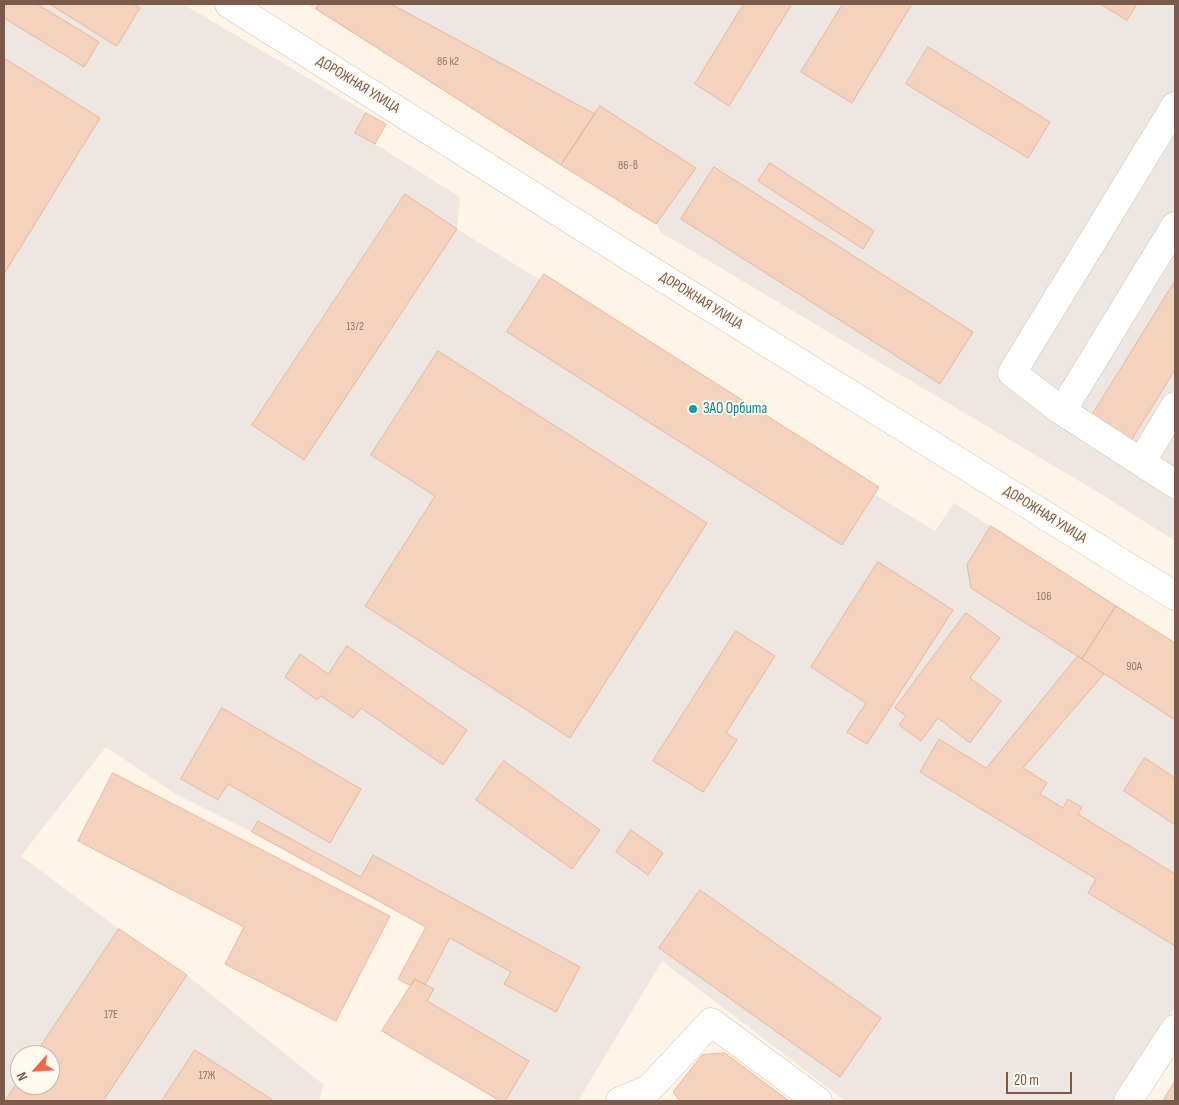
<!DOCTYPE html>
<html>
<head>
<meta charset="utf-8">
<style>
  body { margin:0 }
  #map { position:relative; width:1179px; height:1105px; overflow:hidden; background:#fef5e8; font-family:"Sofia Sans Condensed",sans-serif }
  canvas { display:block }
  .frame { position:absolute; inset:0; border:5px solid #7a5a4a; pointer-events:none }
  .north { position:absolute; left:10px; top:1045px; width:50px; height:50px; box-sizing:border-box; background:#fff9ef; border:1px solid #cab9ad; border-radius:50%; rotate:244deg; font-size:14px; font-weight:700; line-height:20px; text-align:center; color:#7a5a4a }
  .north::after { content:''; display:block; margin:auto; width:18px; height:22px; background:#ed6947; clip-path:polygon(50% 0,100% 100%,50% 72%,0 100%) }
  .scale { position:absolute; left:1006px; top:1072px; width:66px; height:22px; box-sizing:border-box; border:2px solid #7a5a4a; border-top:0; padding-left:6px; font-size:15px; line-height:18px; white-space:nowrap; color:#7a5a4a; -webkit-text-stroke:4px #fff9ef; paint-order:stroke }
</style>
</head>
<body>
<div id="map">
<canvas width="1179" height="1105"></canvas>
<div class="frame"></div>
<div class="north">N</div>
<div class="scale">20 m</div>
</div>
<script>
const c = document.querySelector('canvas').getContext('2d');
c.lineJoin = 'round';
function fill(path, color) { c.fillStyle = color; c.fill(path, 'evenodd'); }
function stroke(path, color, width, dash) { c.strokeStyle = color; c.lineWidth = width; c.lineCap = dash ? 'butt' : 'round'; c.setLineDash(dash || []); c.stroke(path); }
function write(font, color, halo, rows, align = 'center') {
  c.font = font + ' "Sofia Sans Condensed",sans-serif'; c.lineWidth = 4; c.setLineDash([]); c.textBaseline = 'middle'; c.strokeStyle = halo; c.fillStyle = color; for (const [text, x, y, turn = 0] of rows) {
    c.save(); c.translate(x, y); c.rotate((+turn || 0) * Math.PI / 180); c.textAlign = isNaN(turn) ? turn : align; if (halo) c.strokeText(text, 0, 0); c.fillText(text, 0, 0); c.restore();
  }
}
fill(new Path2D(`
  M4,4H183L386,124L375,144L460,197L457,229L540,280L544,274L879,487L874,494L935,531L954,503L1175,643V1007L1114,1101H845L662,961L578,1101H500L382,1031L411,986L426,927L252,832L177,795L106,747L21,856L119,929L187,975L324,1085L319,1101H4ZM20,1055H50V1085H20Z
  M307,4H1175V541L1101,494L660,232L656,224Z`), '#eee7e1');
const building = new Path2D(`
  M6,4H37L99,42L84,67L4,18V8Z
  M50,4H133L140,8L117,46Z
  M320,4H391L595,114L561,165L316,9Z
  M744,4H792L729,106L695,84Z
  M843,4H912L852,103L801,72Z
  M1101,4H1137L1127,20Z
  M928,47L1050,122L1028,158L906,84Z
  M4,58L100,118L4,274Z
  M600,106L696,168L656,224L561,165Z
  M366,113L386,124L375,144L355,133Z
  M770,163L874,231L863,249L758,181Z
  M714,167L973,332L940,384L681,219Z
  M405,194L457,229L304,460L252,425Z
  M544,274L879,487L842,545L507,332Z
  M1175,281V370L1127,447L1088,422Z
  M438,351L707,523L570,738L365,606L435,496L371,455Z
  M991,526L1116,606L1082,659L971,588L967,565Z
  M878,562L953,610L867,744L847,732L866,703L811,667Z
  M1116,606L1175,643V720L1082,659Z
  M966,613L1000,638L970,678L1001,701L970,743L938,718L921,741L899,725L906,716L895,708Z
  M736,631L775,656L726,733L737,740L703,792L653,761Z
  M347,646L467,730L443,765L361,708L353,718L321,696L317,700L285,677L300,654L328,674Z
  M1078,656L1104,674L1023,768L1047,783L1040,794L1063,808L1068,799L1082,807L1078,814L1175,874V946L1088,893L1096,879L920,772L939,739L986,768Z
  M222,708L361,789L330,843L228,784L218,800L181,779Z
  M1145,758L1175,778V825L1124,791Z
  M504,761L600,830L572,869L476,800Z
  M113,773L390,916L336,1021L225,964L244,927L78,841Z
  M258,821L361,877L373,855L580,967L556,1012L504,984L511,972L450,938L425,985L415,979L411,986L398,979L426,927L252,832Z
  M631,830L663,853L648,875L616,852Z
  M700,890L881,1018L840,1077L659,948Z
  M119,929L187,975L103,1101H5L20,1078V1085H50V1055H35Z
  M415,979L434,989L427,1001L529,1061L505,1101H500L382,1031Z
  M195,1050L274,1101H162Z
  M725,1053L789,1101H680L673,1092L702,1055Z
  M1175,1081V1101H1163Z`);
fill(building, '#f5d2be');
stroke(building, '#e8b89d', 1);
const minor = new Path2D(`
  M229,4L652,271L1175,596
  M1175,106L1012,373L1062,411L1175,484
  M1062,411L1175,226
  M1142,461L1175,406
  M620,1101L649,1089L711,1022L818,1101
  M1128,1101L1175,1029`);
stroke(minor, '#d3beaf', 29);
stroke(minor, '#fff', 28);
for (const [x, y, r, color] of [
  [693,409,5,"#0f9aa8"]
]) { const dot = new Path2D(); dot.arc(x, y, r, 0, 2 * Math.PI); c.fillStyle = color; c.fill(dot); stroke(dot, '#fff9ef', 2); }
write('12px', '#997867', null, [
  ["86 к2",448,62],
  ["86-в",628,166],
  ["13/2",355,327],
  ["106",1044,597],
  ["90А",1134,667],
  ["17Е",111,1015],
  ["17Ж",207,1076]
]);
write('15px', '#7a5a4a', '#fff9ef', [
  ["ДОРОЖНАЯ УЛИЦА",358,85,32],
  ["ДОРОЖНАЯ УЛИЦА",701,301,32],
  ["ДОРОЖНАЯ УЛИЦА",1045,515,32]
]);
write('15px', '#0d838f', '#fff9ef', [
  ["ЗАО Орбита",703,409]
], 'left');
</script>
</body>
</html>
